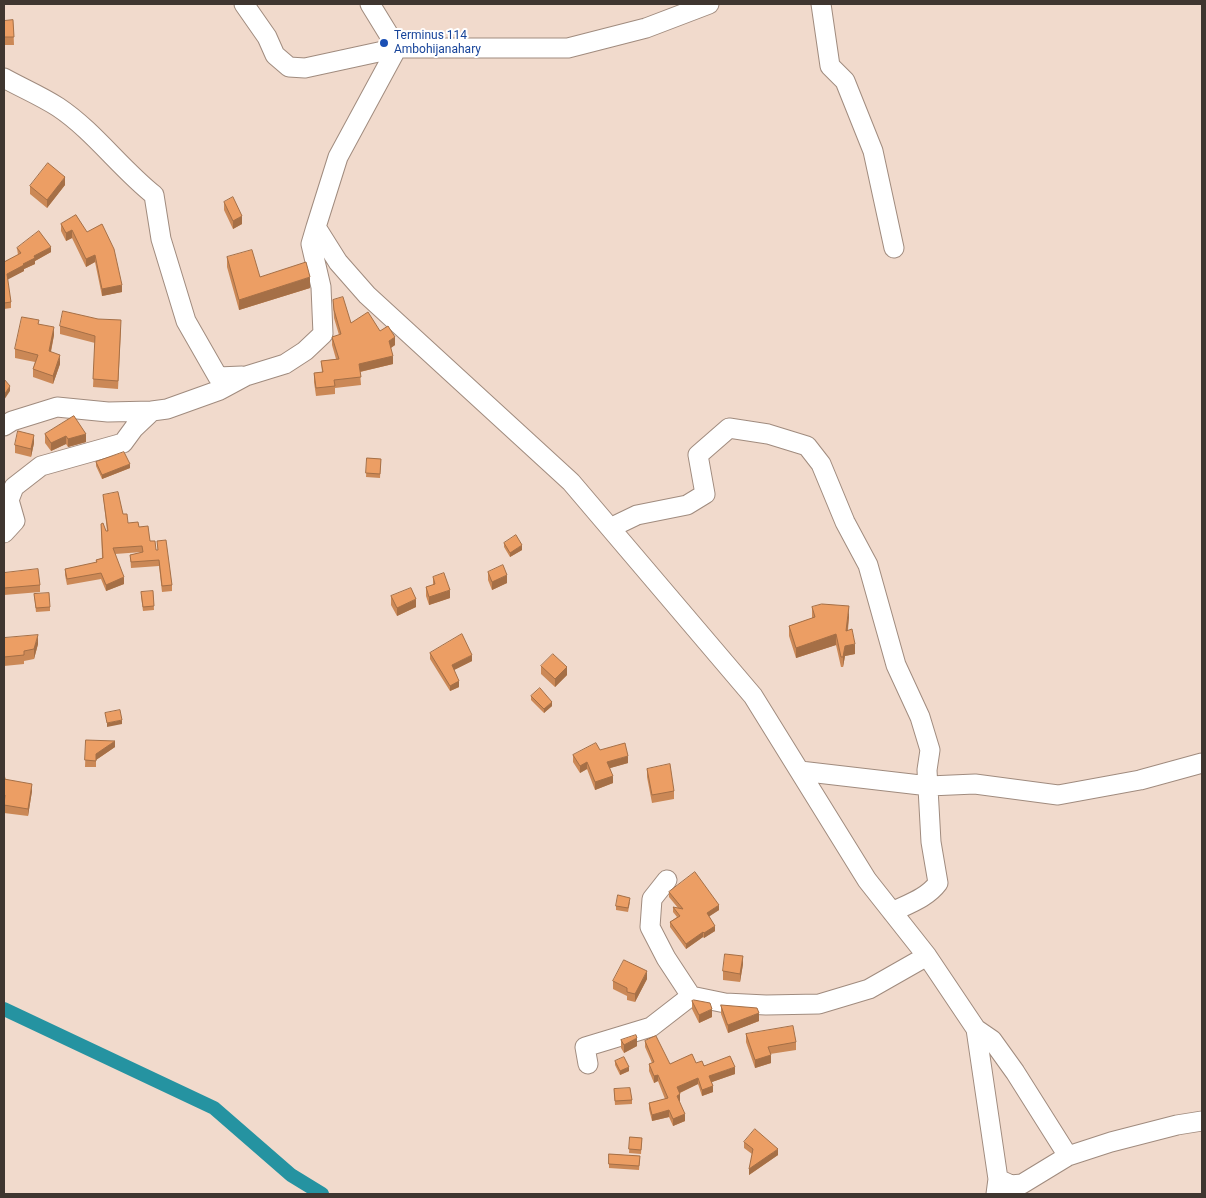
<!DOCTYPE html>
<html>
<head>
<meta charset="utf-8">
<style>
  body { margin:0 }
  #map { position:relative; width:1206px; height:1198px; overflow:hidden; background:#f1dacc; font-family:Roboto,sans-serif }
  canvas { display:block }
  .frame { position:absolute; inset:0; border:5px solid #3f3630; pointer-events:none }
</style>
</head>
<body>
<div id="map">
<canvas width="1206" height="1198"></canvas>
<div class="frame"></div>
</div>
<script>
const c = document.querySelector('canvas').getContext('2d');
c.lineJoin = 'round';
function stroke(path, color, width, dash) { c.strokeStyle = color; c.lineWidth = width; c.lineCap = dash ? 'butt' : 'round'; c.setLineDash(dash || []); c.stroke(path); }
function fill(path, color) { c.fillStyle = color; c.fill(path, 'evenodd'); }
function write(font, color, halo, rows, align = 'center') {
  c.font = font + ' Roboto,sans-serif'; c.lineWidth = 4; c.setLineDash([]); c.textBaseline = 'middle'; c.strokeStyle = halo; c.fillStyle = color; for (const [text, x, y, turn = 0] of rows) {
    c.save(); c.translate(x, y); c.rotate((+turn || 0) * Math.PI / 180); c.textAlign = isNaN(turn) ? turn : align; if (halo) c.strokeText(text, 0, 0); c.fillText(text, 0, 0); c.restore();
  }
}
stroke(new Path2D(`
  M4,1009L214,1108L291,1175L322,1194`), '#2593a1', 14);
const minor = new Path2D(`
  M244,4L267,37L275,55L289,67L305,68L397,48H568L646,28L709,4
  M370,4L397,48
  M821,4L830,66L845,81L873,151L894,248
  M397,48L338,157L316,227L338,262L367,295L571,482L753,696L867,880L927,956L976,1029L998,1179L996,1194
  M4,78C22,88 41,96 58,107C94,131 120,168 154,195L161,239L186,321L218,377L242,376
  M4,426L12,421L57,407L108,412L152,411
  M610,528L637,515L687,505L705,494L698,455L729,428L768,434L807,446L821,464L845,522L868,565L896,665L920,717L930,750L927,770L931,842L938,883C927,898 908,904 892,912
  M4,533L15,521L9,500L14,487L41,466L123,443L134,428L152,411L167,409L220,390L246,376L285,364L305,351L323,334L321,287L311,244L316,227
  M800,771L929,786L975,784L1058,795L1140,780L1202,763
  M667,880L652,899L650,927L666,958L691,996
  M976,1029L992,1040L1015,1072L1068,1156
  M588,1064L585,1047L651,1027L691,996L725,1003L766,1005L819,1004L869,989L927,956
  M998,1179L1011,1185L1022,1184L1068,1156L1111,1142L1177,1125L1202,1121`);
stroke(minor, '#a08b7e', 21);
stroke(minor, '#fff', 19);
fill(new Path2D(`
  M13,20L14,45H4V21Z
  M65,185L47,208L30,194V186Z
  M224,202L242,224L233,229L224,210Z
  M76,215L122,292L102,296L95,262L86,267L72,238L66,241L61,231V224Z
  M17,248L51,252L35,261V264L24,269V271L7,279L11,302V308L4,309V262L18,255Z
  M227,257L260,277L310,288L239,310L227,267Z
  M333,300L351,323L380,331L395,345L391,348L393,364L360,372L361,385L335,388V394L316,396L314,382V373L322,372L321,361L336,359L332,345V337L339,335L334,318Z
  M39,324L54,335L51,352L60,364L53,384L33,377V369L35,362L15,358V349Z
  M60,326L121,328L118,389L93,387L95,343L60,334Z
  M74,416L86,442L68,447L66,444L51,451L45,443V434Z
  M34,443L31,457L15,453V445Z
  M367,458L381,459L380,478L366,477Z
  M96,462L130,468L102,479L96,466Z
  M103,495L123,514L128,523L139,527L156,550H158L157,541L172,585V591L162,592L159,566L131,568L130,555L142,552L115,554L124,584L106,591L101,579L67,585L65,575V569L96,563V560L102,558L101,524L106,531H107Z
  M504,543L522,550L510,557L504,547Z
  M488,572L507,583L492,590L488,580Z
  M4,573L40,585V592L4,595Z
  M433,577L450,598L429,605L426,596V587L433,585Z
  M153,591L154,610L143,611L141,596Z
  M34,594L50,607V611L36,612Z
  M391,596L416,607L397,616L391,605Z
  M812,607L849,617L848,630L855,654L845,656L843,667H841L836,645L796,658L789,636V626L812,618Z
  M4,638L38,644L34,659L24,661V664L4,666Z
  M430,653L472,661L454,670L459,687L450,691L430,659Z
  M541,666L567,675L555,687L541,674Z
  M531,696L552,706L544,713L531,700Z
  M86,740L115,747L96,760V767H85Z
  M600,750L628,763L610,768L613,783L595,790L587,769L580,773L573,762V755Z
  M647,769L674,791V799L652,803L647,777Z
  M4,773L6,780L32,791L28,816L4,813Z
  M669,892L719,910L709,916L715,931L704,938L703,937L686,949L670,927V922L677,917L673,912V907L678,908L669,897Z
  M630,902L628,912L616,910V906Z
  M743,964L740,982L723,980V971Z
  M647,979L635,1002L627,1000V996L613,989V981Z
  M692,1001L712,1017L699,1023L692,1009Z
  M721,1005L759,1021L728,1033L721,1014Z
  M746,1034L796,1042V1050L770,1054L771,1063L755,1068L746,1042Z
  M621,1040L637,1046L624,1053L621,1048Z
  M645,1041L670,1064L696,1063L735,1074L712,1082L713,1092L702,1096L698,1084L680,1093V1101H679L685,1121L673,1126L669,1117L652,1121L649,1109V1103L665,1099L658,1081L654,1083L649,1071V1064L652,1063L645,1047Z
  M615,1061L629,1071L620,1075L615,1065Z
  M614,1089L632,1100V1104L615,1105Z
  M630,1137L642,1138L641,1154L629,1153Z
  M744,1142L778,1155L749,1175L752,1154L744,1148Z
  M609,1154L640,1156L639,1170L609,1168Z`), '#cb8856');
fill(new Path2D(`
  M65,177V185L47,208V200Z
  M242,216V224L233,229V221Z
  M72,230V238L66,241V233Z
  M51,247V252L35,261V264L24,269V271L7,280V274L23,264L34,256Z
  M95,255V262L86,267V259Z
  M310,277V288L239,310V300Z
  M122,285V292L102,296V289Z
  M54,327V335L49,360V351Z
  M395,337V345L389,349V341Z
  M60,355V364L53,384V376Z
  M393,356V364L359,372V364Z
  M10,386V391L4,400V395Z
  M86,434V442L68,447V439Z
  M34,435V443L31,457V449Z
  M66,436V444L51,451V443Z
  M130,464V468L102,479V475Z
  M522,545V550L510,557V553Z
  M507,575V583L492,590V582Z
  M124,577V584L106,591V585Z
  M450,590V598L429,605V597Z
  M416,599V607L397,616V608Z
  M849,606V617L846,641V631Z
  M836,634V645L796,658V648Z
  M38,635V644L34,659V649Z
  M855,644V654L845,656L843,667V657L845,646Z
  M472,655V661L452,671V665Z
  M567,667V675L555,687V679Z
  M459,681V687L450,691V686Z
  M552,702V706L544,713V709Z
  M122,720V724L107,727V723Z
  M115,741V747L96,760V767V754Z
  M628,756V763L607,769V762Z
  M587,762V769L580,773V766Z
  M613,776V783L595,790V782Z
  M32,784V791L28,816V809Z
  M719,905V910L707,918V913Z
  M715,926V931L704,938V933Z
  M703,932V937L686,949V944Z
  M743,956V964L740,982V974Z
  M647,971V979L635,1002V994Z
  M712,1009V1017L699,1023V1015Z
  M759,1013V1021L728,1033V1025Z
  M637,1038V1046L624,1053V1045Z
  M771,1055V1063L755,1068V1060Z
  M629,1067V1071L620,1075V1071Z
  M735,1067V1074L709,1083V1076Z
  M658,1075V1081L654,1083V1076Z
  M698,1078V1084L677,1094V1087Z
  M713,1086V1092L702,1096V1090Z
  M680,1094V1101L677,1102V1096Z
  M669,1110V1117L652,1121V1115Z
  M685,1114V1121L673,1126V1119Z
  M778,1149V1155L749,1175V1169Z`), '#a56f46');
const building = new Path2D(`
  M13,20L14,37H4V21Z
  M48,163L65,177L47,200L30,186Z
  M233,197L242,216L233,221L224,202Z
  M76,215L87,232L102,224L114,249L122,285L102,289L95,255L86,259L72,230L66,233L61,224Z
  M39,231L51,247L34,256L35,258L23,264L24,265L7,274L11,302L4,303V262L21,253L17,248Z
  M252,250L260,277L306,262L310,277L239,300L227,257Z
  M343,297L351,323L368,312L380,331L388,326L395,337L389,341L393,356L359,364L361,377L334,380L335,386L316,388L314,373L323,372L321,361L339,359L332,337L341,334L334,310L333,300Z
  M63,311L98,319L121,320L118,381L93,379L95,336L60,326Z
  M22,317L39,320L38,324L54,327L49,351L60,355L53,376L33,369L38,355L15,349Z
  M4,379L10,386L4,395Z
  M74,416L86,434L68,439L66,436L51,443L45,434Z
  M18,431L34,435L31,449L15,445Z
  M124,452L130,464L102,475L96,462Z
  M367,458L381,459L380,474L366,473Z
  M118,492L123,514H127L128,523L138,522L139,527L148,526L150,541H155L156,550H158L157,541L166,540L172,585L162,586L159,560L131,562L130,555L143,552L142,546L113,548L124,577L106,585L101,573L67,579L65,569L97,562L96,560L103,558L101,524L103,523L106,531H108L103,495Z
  M516,535L522,545L510,553L504,543Z
  M503,565L507,575L492,582L488,572Z
  M38,569L40,585L4,588V573Z
  M444,573L450,590L429,597L426,587L435,584L433,577Z
  M411,588L416,599L397,608L391,596Z
  M153,591L154,606L143,607L141,592Z
  M49,593L50,607L36,608L34,594Z
  M822,604L849,606L846,631L852,629L855,644L845,646L843,657H841L836,634L796,648L789,626L815,617L812,607Z
  M462,634L472,655L452,665L459,681L450,686L430,653Z
  M38,635L34,649L24,651V655L4,657V638Z
  M553,654L567,667L555,679L541,666Z
  M540,688L552,702L544,709L531,696Z
  M120,710L122,720L107,723L105,713Z
  M86,740L115,741L96,754V761L85,760Z
  M596,743L600,750L625,743L628,756L607,762L613,776L595,782L587,762L580,766L573,755Z
  M670,764L674,791L652,795L647,769Z
  M4,779L32,784L28,809L4,805L5,795H4Z
  M695,872L719,905L707,913L715,926L704,933L703,932L686,944L670,922L680,916L673,907L683,909L669,892Z
  M618,895L630,898L628,908L616,906Z
  M725,954L743,956L740,974L723,971Z
  M624,960L647,971L635,994L627,992V988L613,981Z
  M694,1000L710,1003L712,1009L699,1015L692,1001Z
  M721,1005L757,1008L759,1013L728,1025Z
  M793,1026L796,1042L768,1047L771,1055L755,1060L746,1034Z
  M636,1035L637,1038L624,1045L621,1040Z
  M656,1036L670,1064L692,1054L696,1063L702,1061L704,1066L730,1056L735,1067L709,1076L713,1086L702,1090L698,1078L677,1087L680,1094L677,1096L685,1114L673,1119L669,1110L652,1115L649,1103L668,1098L658,1075L654,1076L649,1064L654,1062L645,1041Z
  M624,1057L629,1067L620,1071L615,1061Z
  M630,1088L632,1100L615,1101L614,1089Z
  M755,1129L778,1149L749,1169L753,1149L744,1142Z
  M630,1137L642,1138L641,1150L629,1149Z
  M609,1154L640,1156L639,1166L609,1164Z`);
fill(building, '#ec9e64');
stroke(building, '#a56f46', 1);
for (const [x, y, r, color] of [
  [384,43,5,"#1a4fb4"]
]) { const dot = new Path2D(); dot.arc(x, y, r, 0, 2 * Math.PI); c.fillStyle = color; c.fill(dot); stroke(dot, '#fff', 2); }
write('12px', '#164399', '#fff', [
  ["Terminus 114",394,36],
  ["Ambohijanahary",394,50]
], 'left');
</script>
</body>
</html>
